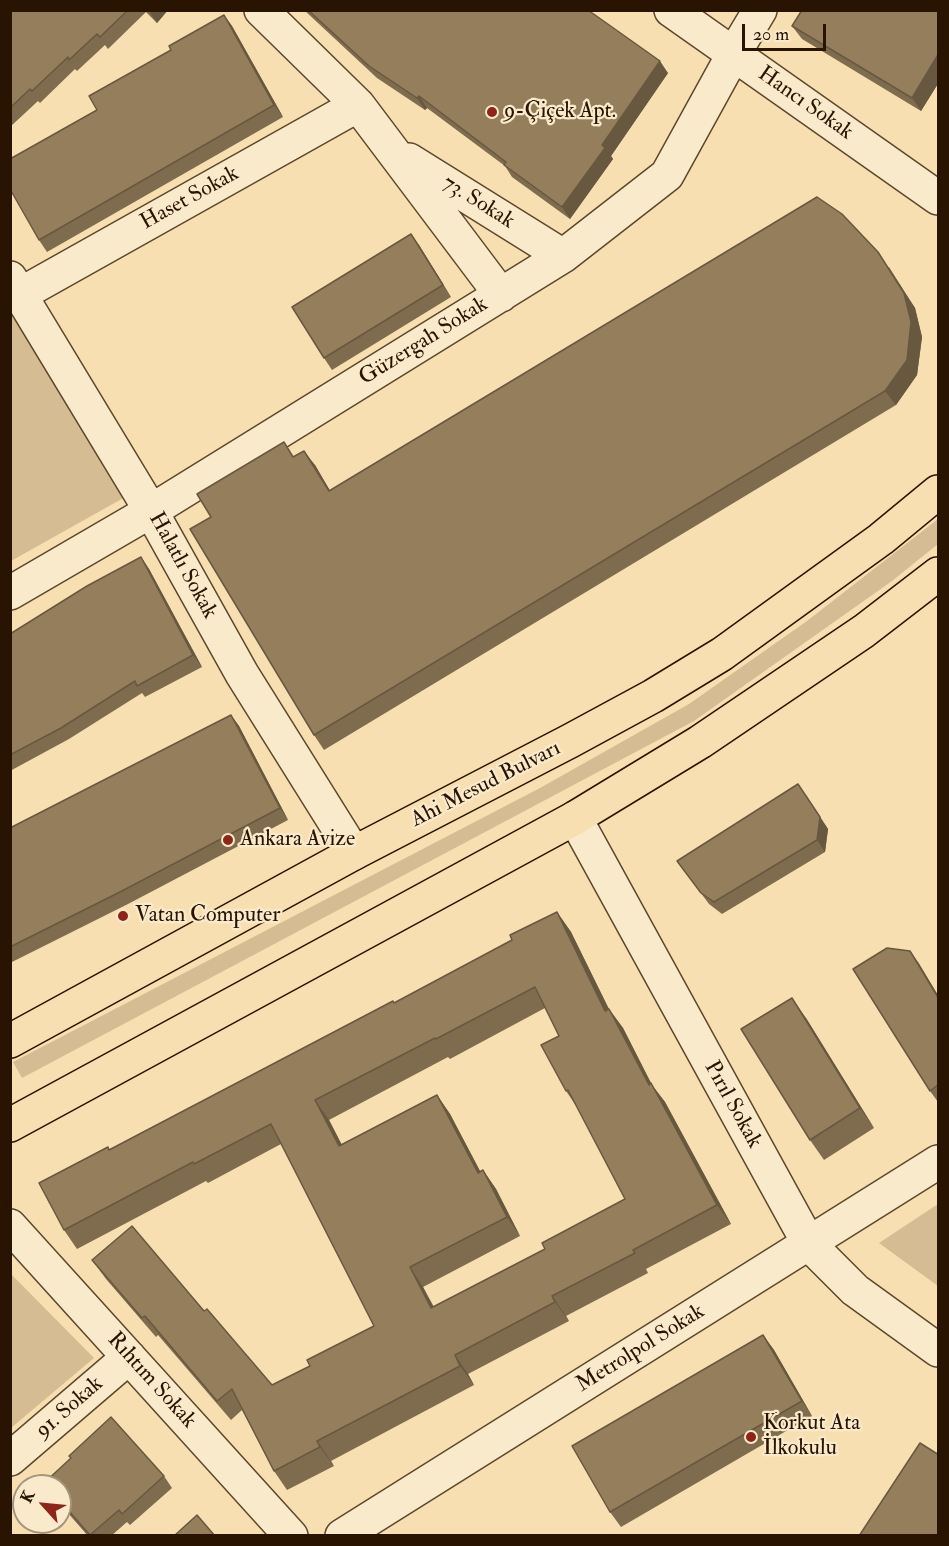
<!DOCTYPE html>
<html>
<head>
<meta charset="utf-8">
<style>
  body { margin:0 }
  #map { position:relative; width:949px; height:1546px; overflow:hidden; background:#f8dfb1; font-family:"IM FELL Double Pica",serif }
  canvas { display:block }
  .frame { position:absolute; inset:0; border:12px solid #281400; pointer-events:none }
  .north { position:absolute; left:12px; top:1474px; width:60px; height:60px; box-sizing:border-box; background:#faeacc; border:2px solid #a6947a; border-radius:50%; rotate:297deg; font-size:16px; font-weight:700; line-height:24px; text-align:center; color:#281400 }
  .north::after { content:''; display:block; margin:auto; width:21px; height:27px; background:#8f2418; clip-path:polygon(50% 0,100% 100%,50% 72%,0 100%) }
  .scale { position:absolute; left:742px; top:24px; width:84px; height:27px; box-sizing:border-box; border:3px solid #281400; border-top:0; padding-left:8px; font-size:18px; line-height:21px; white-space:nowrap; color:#281400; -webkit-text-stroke:4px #faeacc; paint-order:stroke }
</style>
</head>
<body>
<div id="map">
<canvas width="949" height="1546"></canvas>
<div class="frame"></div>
<div class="north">K</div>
<div class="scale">20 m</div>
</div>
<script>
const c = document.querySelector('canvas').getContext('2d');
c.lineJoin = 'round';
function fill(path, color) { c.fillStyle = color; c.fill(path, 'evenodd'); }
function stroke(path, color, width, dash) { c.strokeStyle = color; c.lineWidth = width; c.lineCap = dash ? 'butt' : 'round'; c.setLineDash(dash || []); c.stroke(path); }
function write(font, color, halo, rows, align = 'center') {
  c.font = font + ' "IM FELL Double Pica",serif'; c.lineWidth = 4.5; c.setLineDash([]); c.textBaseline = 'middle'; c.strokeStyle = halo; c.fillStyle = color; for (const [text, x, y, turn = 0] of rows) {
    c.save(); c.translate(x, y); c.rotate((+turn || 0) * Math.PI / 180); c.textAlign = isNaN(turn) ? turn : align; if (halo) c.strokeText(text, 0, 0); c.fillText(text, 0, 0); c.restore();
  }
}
fill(new Path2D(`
  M10,313L127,496L11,561H10Z
  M938,519V544L892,581L694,721L22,1078L13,1062L540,788L689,704L807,621Z
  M938,1204V1286L879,1243Z
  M11,1274L94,1358L11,1428H10Z`), '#d5bc93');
const minor = new Path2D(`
  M261,10L358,105L501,295
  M671,10L938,198
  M409,160L563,256
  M10,278L151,511L242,674L354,853
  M21,294L358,105
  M10,593L151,511L563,256L667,175L733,55L760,10
  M575,818L809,1244L855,1290L938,1350
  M10,1226L291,1536
  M10,1459L129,1357
  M342,1536L938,1162`);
const major = new Path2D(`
  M10,1041L354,853L570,741L653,696L722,654L881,539L938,492
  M10,1125L575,818L700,742L864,631L938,574`);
stroke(minor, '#5c472c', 36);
stroke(major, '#281400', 36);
stroke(minor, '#faeacc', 33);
stroke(major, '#f8dfb1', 33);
fill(new Path2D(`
  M10,10H168L157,23L146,12L108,49L105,45L77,71L75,69L40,103L38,101L10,127Z
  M304,10H412L592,13L668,73L611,156L613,159L570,219L512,177L505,166L427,108L425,110L377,78Z
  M939,10V82L921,111L802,39L792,26Z
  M224,15L232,26L283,117L47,252L39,240L97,110L171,50Z
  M419,245L451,297L332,370L324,358Z
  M889,267L915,308L922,337L917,375L896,405L324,750L314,735L211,517L294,457L315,465L330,491Z
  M141,557L149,569L202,667L145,697L142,693L69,739L10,771V634Z
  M231,715L239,726L288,820L128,904L10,963V828Z
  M806,795L828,829L825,852L722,914L709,904L677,861Z
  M557,912L571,932L609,1009L623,1028L652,1085L665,1102L731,1224L646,1269L648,1273L566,1316L569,1321L468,1374L474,1385L331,1461L334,1466L287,1490L274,1471L242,1410L231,1420L158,1335L156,1337L106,1279L92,1260L204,1311L272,1385L310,1366L374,1326L281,1144L208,1183L206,1181L77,1249L64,1230L109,1150L394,1003L512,940ZM545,1008L559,1036L566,1091L577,1107L625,1199L545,1249L434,1307L423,1287L520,1236L496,1189L483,1170L480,1171L450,1114L437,1095L342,1145L329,1120L448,1057L450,1059Z
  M918,962L939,997V1102H938L930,1091Z
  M806,1018L874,1128L824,1160L810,1140Z
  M763,1335L774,1350L812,1416L621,1527L610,1512Z
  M71,1458L164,1476L172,1488L130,1525L127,1522L111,1536H88L60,1504V1486Z`), '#7f6c4f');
fill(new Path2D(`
  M150,10H168L157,23L149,11Z
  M224,15L232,26L283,117L274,105Z
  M939,53V82L921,111L912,98Z
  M660,61L668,73L611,156L613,159L570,219L562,207L602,145Z
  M419,96L427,108L425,110L417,98Z
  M411,234L419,245L451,297L443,285Z
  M878,252L915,308L922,337L917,375L896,405L885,391Z
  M304,451L315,465L339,506L329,491Z
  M141,557L149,569L202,667L193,655Z
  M231,715L239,726L288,820L280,808Z
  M798,784L828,829L825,852L817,840Z
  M557,912L571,932L619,1030L605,1011Z
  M910,951L918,962L939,997V999Z
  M792,998L806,1018L874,1128L860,1108Z
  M609,1009L623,1028L652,1085L665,1102L731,1224L717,1205L649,1085Z
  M437,1095L450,1114L491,1192L478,1173Z
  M315,1100L329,1120L352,1165L339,1146Z
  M483,1170L496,1189L520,1236L507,1217Z
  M410,1267L423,1287L444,1328L431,1308Z
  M552,1296L566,1316L569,1321L555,1302Z
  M763,1335L774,1350L812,1416L802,1401Z
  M455,1355L468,1374L474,1385L460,1366Z
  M317,1441L331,1461L334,1466L320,1447Z`), '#685840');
const building = new Path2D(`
  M10,10H128L100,37L97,34L69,60L68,57L32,91L30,89L10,108Z
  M308,10H588L660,61L602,145L605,148L562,207L504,165L506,162L419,96L417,98L369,66Z
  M802,10H939V53L912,98L792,26Z
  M224,15L274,105L39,240L10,189V159L97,110L89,96L171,50L169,46Z
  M817,197L842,214L878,252L904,293L911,322L907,360L885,391L314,735L190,529L211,517L197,494L284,442L293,457L304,451L329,491Z
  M411,234L443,285L324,358L292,307Z
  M141,557L193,655L137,686L135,681L61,728L10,755V634L87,586Z
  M231,715L280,808L120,892L10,947V828Z
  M798,784L820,817L817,840L714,902L701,893L677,861Z
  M557,912L605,1011L609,1009L649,1085L651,1083L717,1205L633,1250L635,1253L552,1296L555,1302L455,1355L460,1366L317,1441L320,1447L274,1471L232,1389L217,1401L145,1316L142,1318L92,1260L132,1226L204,1311L207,1309L272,1385L310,1366L307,1360L374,1326L271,1124L194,1164L193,1162L64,1230L39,1183L108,1147L109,1150L393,1001L394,1003L512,940L510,935ZM535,987L559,1036L541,1045L566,1091L568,1090L625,1199L542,1243L545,1249L431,1308L410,1267L507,1217L483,1170L478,1173L437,1095L339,1146L315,1100L435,1038L436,1039Z
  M887,948L910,951L939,999V1084L930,1091L853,969Z
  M792,998L860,1108L810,1140L741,1029Z
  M763,1335L802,1401L610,1512L572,1446Z
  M111,1417L164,1476L122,1514L119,1510L90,1535L60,1501V1486H47L44,1483L71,1458L69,1456Z
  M920,1443L939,1455V1536H859Z
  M197,1515L215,1536H174Z`);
fill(building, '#947e5c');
stroke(building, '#685840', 1.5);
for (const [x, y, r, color] of [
  [492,112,6,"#8f2418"],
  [228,840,6,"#8f2418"],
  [123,916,6,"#8f2418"],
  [751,1437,6,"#8f2418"]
]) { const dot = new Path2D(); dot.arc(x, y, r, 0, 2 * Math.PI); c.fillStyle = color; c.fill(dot); stroke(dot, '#faeacc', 2); }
write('22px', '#281400', '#faeacc', [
  ["Hancı Sokak",805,104,35],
  ["Haset Sokak",190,199,-29],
  ["73. Sokak",478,203,32],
  ["Güzergah Sokak",424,342,-32],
  ["Halatlı Sokak",182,566,61],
  ["Ahi Mesud Bulvarı",486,785,-27],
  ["Pırıl Sokak",732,1105,61],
  ["Metrolpol Sokak",641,1349,-32],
  ["Rıhtım Sokak",151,1381,48],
  ["91. Sokak",70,1408,-41]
]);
write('22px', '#281400', '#faeacc', [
  ["9-Çiçek Apt.",504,112],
  ["Ankara Avize",240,840],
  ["Vatan Computer",135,916],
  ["Korkut Ata",763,1424],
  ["İlkokulu",763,1449]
], 'left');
</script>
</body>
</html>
